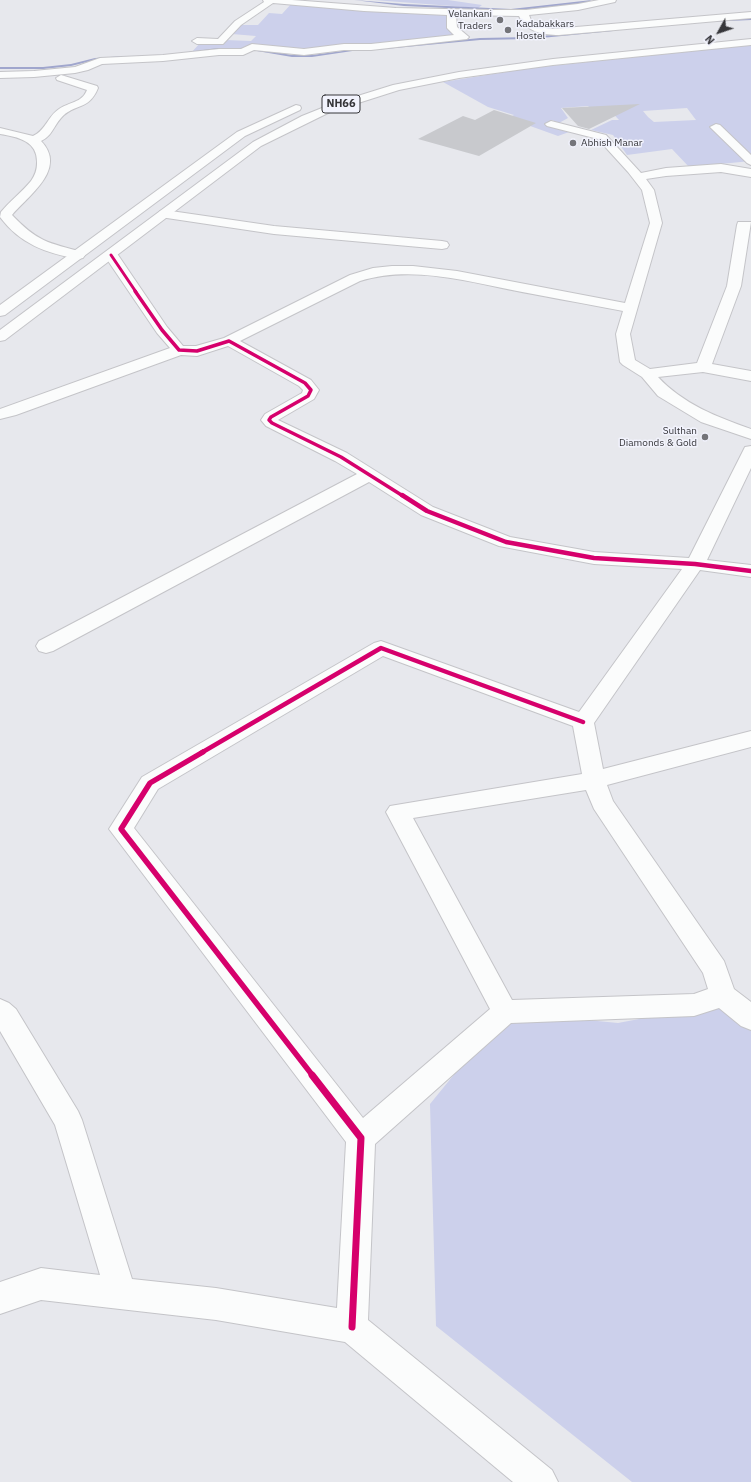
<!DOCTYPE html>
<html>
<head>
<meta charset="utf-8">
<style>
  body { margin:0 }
  #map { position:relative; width:751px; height:1482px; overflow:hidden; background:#e7e8ed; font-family:"IBM Plex Sans",sans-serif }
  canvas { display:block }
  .north { position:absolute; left:699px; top:12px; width:40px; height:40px; -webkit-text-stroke:3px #f2f3fd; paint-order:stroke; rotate:230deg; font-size:11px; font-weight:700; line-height:16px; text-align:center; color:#36363a }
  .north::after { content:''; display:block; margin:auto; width:14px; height:18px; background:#36363a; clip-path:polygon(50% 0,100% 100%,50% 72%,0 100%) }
</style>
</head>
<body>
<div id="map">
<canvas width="751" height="1482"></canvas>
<div class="north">N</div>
</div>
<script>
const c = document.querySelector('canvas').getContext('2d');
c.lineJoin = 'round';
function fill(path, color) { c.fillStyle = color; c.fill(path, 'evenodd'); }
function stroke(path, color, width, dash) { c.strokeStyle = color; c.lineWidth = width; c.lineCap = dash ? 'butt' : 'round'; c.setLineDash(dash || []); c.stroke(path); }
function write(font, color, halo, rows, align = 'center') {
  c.font = font + ' "IBM Plex Sans",sans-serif'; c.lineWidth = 3; c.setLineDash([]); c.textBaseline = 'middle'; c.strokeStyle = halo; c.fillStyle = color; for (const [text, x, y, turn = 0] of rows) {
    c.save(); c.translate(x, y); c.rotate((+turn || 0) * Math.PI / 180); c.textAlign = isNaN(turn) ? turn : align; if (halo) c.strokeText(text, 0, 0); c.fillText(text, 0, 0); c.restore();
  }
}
fill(new Path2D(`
  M374,0H448L482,5L478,8Z
  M292,3L450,12L452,22L463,37L314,49L246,50L190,54L201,42L225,40L251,41L256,36L232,34L241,25H258L269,13L282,14Z
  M751,45V161L689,167L672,149L627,155L613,135L591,130L612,120H619L607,107L592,110L588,106L561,108L568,118L559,123L552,120L546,124L569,132L558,136L508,118L514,115L488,107L443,82L530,68ZM687,108L696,120L654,122L648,117L635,118L648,117L643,111Z
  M718,1004L751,1029V1482H632L436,1326L430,1104L505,1012L618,1023Z`), '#ccd0eb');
fill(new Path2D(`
  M354,0L404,4L511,9L592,0L585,3L511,11L404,6Z
  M751,18V20L707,22L705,21Z
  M612,29L613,31L531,39L480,40L374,50L372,49L480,38L531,37Z
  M218,48L257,49L292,55H312L357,49L359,50L312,57H292L257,51L218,50L176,55L174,54Z
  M126,56L127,58L95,60L71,66L43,69H0V67H43L71,64L95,58Z`), '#a0a6cd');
fill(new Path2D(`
  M640,104L589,129L578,126L562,108Z
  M494,110L536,123L479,156L418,139L463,116L475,120Z`), '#c8c9cd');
const minor = new Path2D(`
  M263,0H292L396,8L494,10H526L578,4L599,0H616L615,2L578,10L529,15C532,26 543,28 553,29L751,12V18L559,35C543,35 526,32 519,16L456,15L457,27L469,37L467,39L371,50H344L304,55L254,50L243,55H219L163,61L102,64L88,70L75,73L34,77L0,78V72L34,71L75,67L100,58L163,55L219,49H241L252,44L304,49L344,44H371L454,35L447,28V15L364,11L273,3L241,25L223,44H197L192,41L197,38L218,39L235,21L264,2Z
  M61,75L97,86L98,88C89,111 74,103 61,118C53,127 52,136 41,141C68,169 28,196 12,215C38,242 48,243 83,252L85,255L83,258L78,259C46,253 20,244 0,217L1,212C10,201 22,192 31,181C35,175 37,170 37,163C38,141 18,137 0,134V128L33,136C46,130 48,116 59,109C69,102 82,103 87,90L57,80L56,78Z
  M551,121L606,135L641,173L666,168L721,164L751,169V177L721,172L666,176L646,179L654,190L662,223L630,334L635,360L650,369L697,363L727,286L737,225L738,222H751L741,286L712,364L751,371V381L703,372L658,377C683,404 717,417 751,429V439L701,422L658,396L642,377L623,365L620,362L616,334L623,311C588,304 552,298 517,291C466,281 411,265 360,281L240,341L311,380L319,390L314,399L278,420L347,453L433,507L510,537L594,552L689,558L743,451L745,447L751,446V468L707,560L751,565V577L700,570L594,723L603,769L751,731V747L607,785L613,801L724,961L734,989L751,1002V1030L741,1026L719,1008L694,1016L511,1023L375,1144L368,1320L552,1470L558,1482H513L345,1342L216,1320L41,1300L0,1314V1282L41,1268L100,1275L55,1125L0,1031V999L9,1003L16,1009L78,1111L82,1120L132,1279L216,1288L337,1308L346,1142L109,829L142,777L374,643L381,641L579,712L682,569L594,564L499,546L421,515L369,482L53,651L46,653L39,651L36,646L39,641L357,474L335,461L266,426L261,420L265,414L302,393L303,390L299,386L228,346L197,356L181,355L16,415L0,419V409L170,348L157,333L104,255L106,252H116L167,327L183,346H196L224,338L350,275L373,268L392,266H413L457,271L625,303L650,223L642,190L628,172L598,139L547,126L545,124ZM383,656L573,726L582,774L390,806L386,812L490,1009L363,1118L134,828L158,789ZM586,790L594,809L703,973L708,989L694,994L512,1000L413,818Z
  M716,124L720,125L751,155V165L747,163L712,129L710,127Z
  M164,210L274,226L442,241L447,242L449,245L447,248L442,249L274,234L160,217L158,214L160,211Z`);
const highway = new Path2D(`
  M751,39V45L553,65L459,78L399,90L330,112L261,146L5,340L0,341V330L253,142L302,116L332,104L393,85L459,72L553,59Z
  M296,105L300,106L301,108L300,110L245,136L5,315L0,316V305L237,132Z`);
stroke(minor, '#c4c4c8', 2);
stroke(highway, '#c4c4c8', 2);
fill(minor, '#fbfcfc');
fill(highway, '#fbfcfc');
stroke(new Path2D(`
  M111,255L136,292`), '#d6006c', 3);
stroke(new Path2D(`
  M135,291L162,330L179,350L197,351L229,341L305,383L311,390L308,396L271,417L269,420L272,423L341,457L403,496`), '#d6006c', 3.5);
stroke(new Path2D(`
  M402,495L427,511L506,542L594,558L695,564L751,571
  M201,753L381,648L583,722`), '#d6006c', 4.5);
stroke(new Path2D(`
  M203,752L150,783L121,829L313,1076`), '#d6006c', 5.5);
stroke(new Path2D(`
  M312,1075L361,1138L352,1327`), '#d6006c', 7);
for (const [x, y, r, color] of [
  [500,20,4,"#747479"],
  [508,30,4,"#747479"],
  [573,143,4,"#747479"],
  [705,437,4,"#747479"]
]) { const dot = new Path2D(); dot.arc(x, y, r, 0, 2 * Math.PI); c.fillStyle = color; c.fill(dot); stroke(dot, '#f2f3fd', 1.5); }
write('10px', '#36363a', '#f2f3fd', [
  ["Velankani",492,14],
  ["Traders",492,26],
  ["Kadabakkars",516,24,"left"],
  ["Hostel",516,36,"left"],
  ["Abhish Manar",581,143,"left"],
  ["Sulthan",697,431],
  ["Diamonds & Gold",697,443]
], 'right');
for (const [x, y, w] of [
  [341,104,38]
]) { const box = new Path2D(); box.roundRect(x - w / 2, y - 9, w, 18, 3); c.fillStyle = '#f2f3fd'; c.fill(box); stroke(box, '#36363a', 1); }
write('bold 11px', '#36363a', null, [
  ["NH66",341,104]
]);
</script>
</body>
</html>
